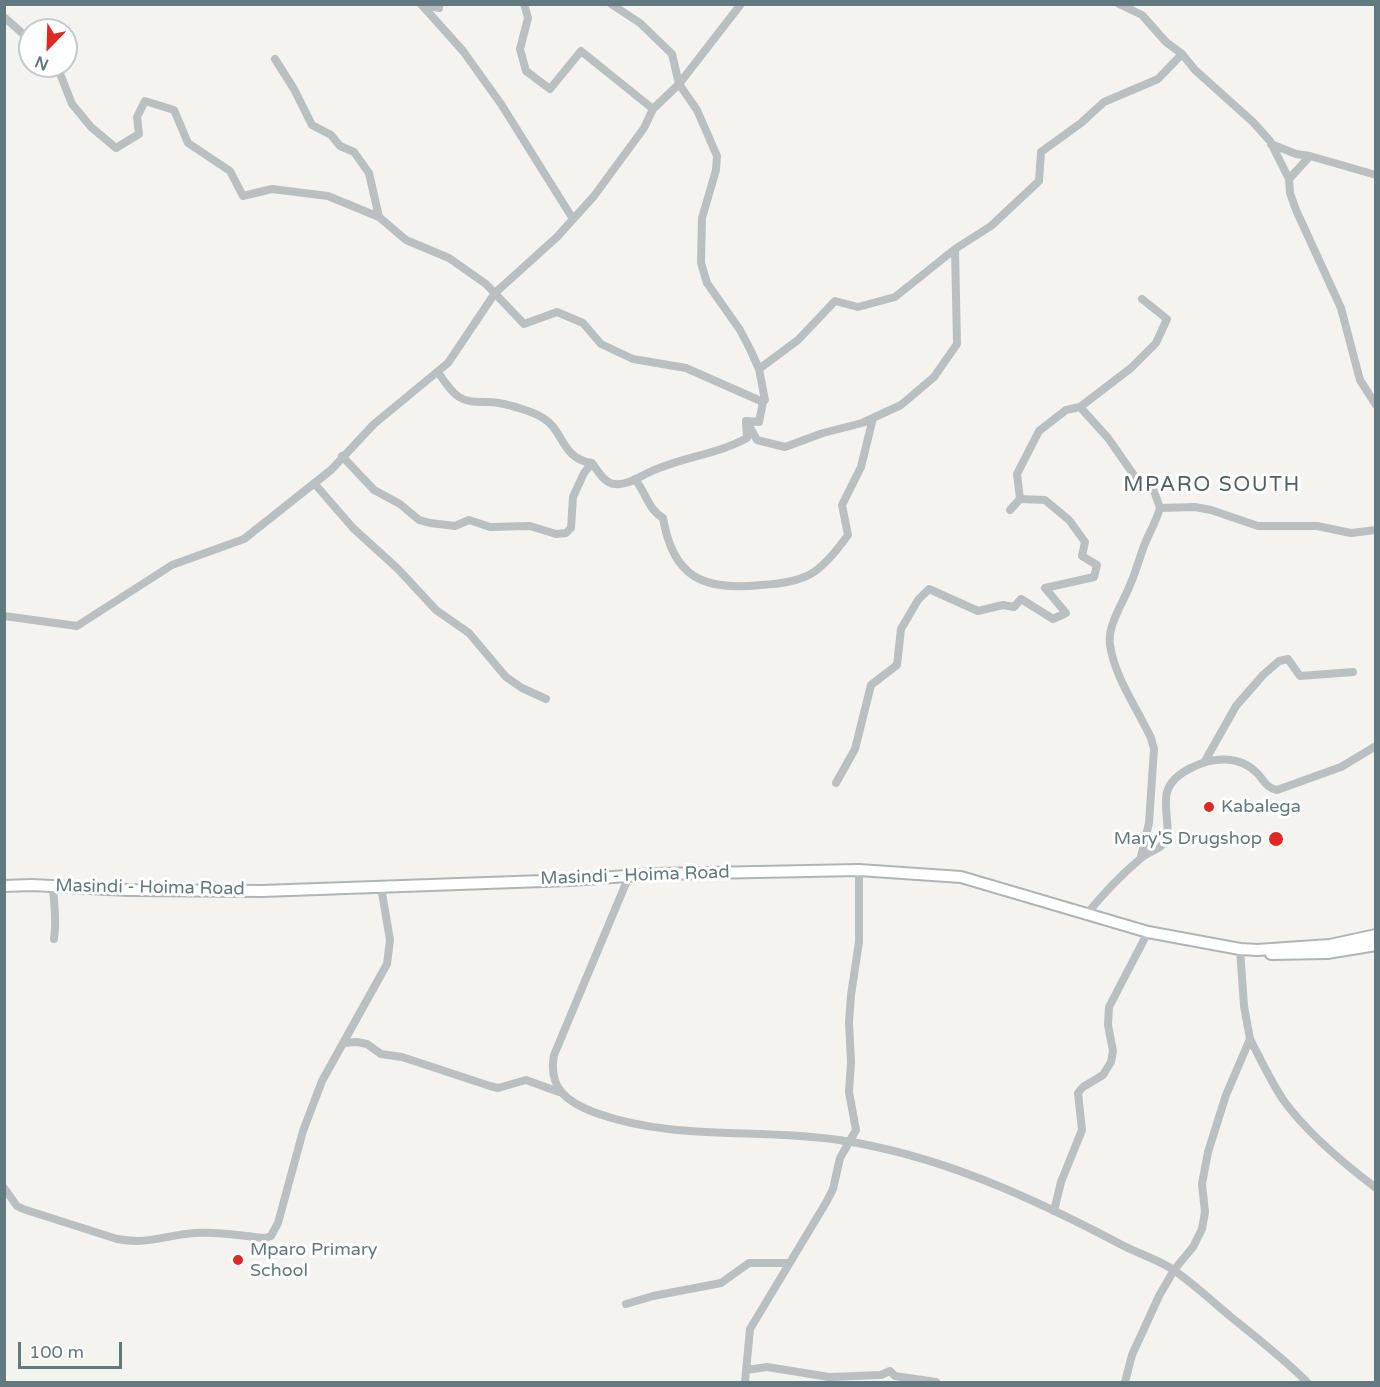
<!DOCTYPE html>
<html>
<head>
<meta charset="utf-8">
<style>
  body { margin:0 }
  #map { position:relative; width:1380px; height:1387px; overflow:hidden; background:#f4f3ef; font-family:"Varela Round",sans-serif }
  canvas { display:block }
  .frame { position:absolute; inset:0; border:6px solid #637980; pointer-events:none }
  .north { position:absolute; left:18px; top:18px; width:60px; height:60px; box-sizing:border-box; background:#fff; border:2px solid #c1c9cc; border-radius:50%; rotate:203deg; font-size:16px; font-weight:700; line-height:24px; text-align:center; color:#637980 }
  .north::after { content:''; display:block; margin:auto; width:21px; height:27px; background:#df2a24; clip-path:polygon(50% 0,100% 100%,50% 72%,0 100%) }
  .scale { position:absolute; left:18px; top:1342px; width:104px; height:27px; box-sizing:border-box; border:3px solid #637980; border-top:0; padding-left:8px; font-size:18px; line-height:21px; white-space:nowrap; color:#637980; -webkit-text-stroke:4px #fff; paint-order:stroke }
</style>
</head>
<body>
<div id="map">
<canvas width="1380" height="1387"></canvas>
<div class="frame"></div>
<div class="north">N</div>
<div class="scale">100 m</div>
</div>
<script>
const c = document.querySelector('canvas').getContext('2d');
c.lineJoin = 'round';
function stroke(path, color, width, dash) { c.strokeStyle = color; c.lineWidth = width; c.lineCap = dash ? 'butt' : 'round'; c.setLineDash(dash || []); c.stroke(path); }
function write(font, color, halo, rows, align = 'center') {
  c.font = font + ' "Varela Round",sans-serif'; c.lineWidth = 6; c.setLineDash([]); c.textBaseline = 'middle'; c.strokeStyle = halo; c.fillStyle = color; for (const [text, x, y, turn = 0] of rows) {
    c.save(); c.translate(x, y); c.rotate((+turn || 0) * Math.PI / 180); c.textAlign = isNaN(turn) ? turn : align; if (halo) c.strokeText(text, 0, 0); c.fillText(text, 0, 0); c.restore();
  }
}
const major = new Path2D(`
  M4,886L32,885L128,890L262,891L571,880L655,874L859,870L961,877L1148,932L1240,949L1257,950L1330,945L1376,935
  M1271,954L1327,953L1376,945`);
stroke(major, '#aeb4b7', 14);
stroke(new Path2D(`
  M421,4L463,51L501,104L573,219
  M422,4L439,8V4
  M524,4L528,18L520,49L526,71L550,89L581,51L653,109
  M1119,4L1142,15L1166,42L1182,54L1195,70L1253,122L1270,141L1289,179L1290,193L1296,210L1341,308L1360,380L1376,405
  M4,17L30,40
  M275,59L294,89L312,125L331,135L340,146L354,152L369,173L379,217L406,240L449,258L486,284L524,324L557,312L583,323L601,344L633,359L686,368L763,402
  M57,66L72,104L91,127L116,148L139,134L137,117L145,101L174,110L188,143L230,171L243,196L272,189L328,196L379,217
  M1271,144L1296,154L1310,156
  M1289,179L1310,156L1376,175
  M1142,299L1167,319L1156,343L1131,368L1080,407L1108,438L1138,481L1154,491L1160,508
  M759,369L798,340L835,301L858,307L895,297L955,249
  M438,372C444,381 450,391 459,397C471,405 486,400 499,403C511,405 534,412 543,418C564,430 561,459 592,463C598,471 604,483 615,484C627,486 640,476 650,472C681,457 716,455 747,438L746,421L759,422L763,402L765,400L759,369L750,349L740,330L707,283L701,263L702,218L716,170L717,156L697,110L679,84L672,54L640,23L611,4
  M748,424L757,440L785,447L823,433L862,423L901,405L934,377L957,344L955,249L991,226L1039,181L1041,152L1081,123L1104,102L1158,79L1182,54
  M342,456L374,490L400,504L419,520L430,523L455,526L469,520L490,527L530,526L556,534L566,533L571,528L573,497L584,473L592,463
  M635,479C646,493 648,509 663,518C673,578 704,591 761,585C778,584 799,582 814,572C828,562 838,549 848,535L842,505L861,467L873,418
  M314,483L353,528L398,569L436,610L469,633L506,677L522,688L546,699
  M1020,499L1017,474L1039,431L1066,410L1080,407
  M4,616L77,626L172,565L244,539L331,470L374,424L448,363L495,293L557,237L594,196L644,128L653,109L679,84L741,4
  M1205,761L1236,706L1263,675L1279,661L1288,659L1300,676L1353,672
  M836,783L855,749L871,685L897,665L901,629L918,600L929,589L978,611L1003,605L1014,607L1021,599L1053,619L1066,613L1045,588L1094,577L1097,565L1082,556L1085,542L1069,520L1045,500L1020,499L1010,510
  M1141,857L1149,823L1154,749L1151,738C1137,708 1115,678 1110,645C1107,626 1123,603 1130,585C1136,572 1139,559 1144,546C1149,533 1156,522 1160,508L1195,507L1211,510L1258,526H1317L1351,533L1376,530
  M629,876L554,1055C548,1089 567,1102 596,1113C674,1141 758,1128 839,1140C940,1155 1033,1198 1122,1245C1139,1254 1160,1260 1175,1271C1195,1285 1213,1302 1231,1317C1257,1338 1284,1359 1307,1382
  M53,886C54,905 57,920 54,939
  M1086,915C1102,895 1120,876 1140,859C1147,852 1160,850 1166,841C1171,833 1163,806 1167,792C1171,779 1182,772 1193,767C1213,757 1239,755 1257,773C1264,780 1266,788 1277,790L1341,767L1376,746
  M1250,1039C1261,1060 1271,1082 1284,1101C1308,1134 1343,1163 1376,1188
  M343,1043L357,1042L367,1044L381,1054L402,1057L490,1086L498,1088L526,1080L559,1092
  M4,1188L17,1206L23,1209L117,1239C149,1245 165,1235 195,1233C218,1231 242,1236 265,1238L271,1236L278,1223L303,1131L322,1081L387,964L390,940L381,887
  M1054,1211L1061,1182L1082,1130L1078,1093L1083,1087L1103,1075L1111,1062L1113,1051L1108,1025L1109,1007L1148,932
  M626,1304L653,1296L721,1283L749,1263H789
  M746,1370L767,1367L829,1377L881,1375L890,1371L895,1376L936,1382
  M745,1382L750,1329L827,1201L833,1189L840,1158L856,1130L849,1092L851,1062L849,1022L851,995L859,942V870
  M1125,1382L1132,1355L1159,1296L1174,1270L1193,1247L1202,1229L1205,1212L1202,1184L1208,1152L1226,1095L1250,1039L1244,1006L1240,949`), '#bac0c2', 8);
stroke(major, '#fff', 10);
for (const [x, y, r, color] of [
  [1209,807,6,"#df2a24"],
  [1276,839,8,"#df2a24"],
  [238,1260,6,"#df2a24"]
]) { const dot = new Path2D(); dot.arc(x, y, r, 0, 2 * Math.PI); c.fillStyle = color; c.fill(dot); stroke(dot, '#fff', 2); }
write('18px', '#637980', '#fff', [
  ["Kabalega",1221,807],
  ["Mary'S Drugshop",1262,839,"right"],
  ["Mparo Primary",250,1250],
  ["School",250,1271]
], 'left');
write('18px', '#637980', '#fff', [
  ["Masindi - Hoima Road",635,876,-2],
  ["Masindi - Hoima Road",150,888,1]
]);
c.letterSpacing = '1.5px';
write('21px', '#516065', '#fff', [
  ["MPARO SOUTH",1212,485]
]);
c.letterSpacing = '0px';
</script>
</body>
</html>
